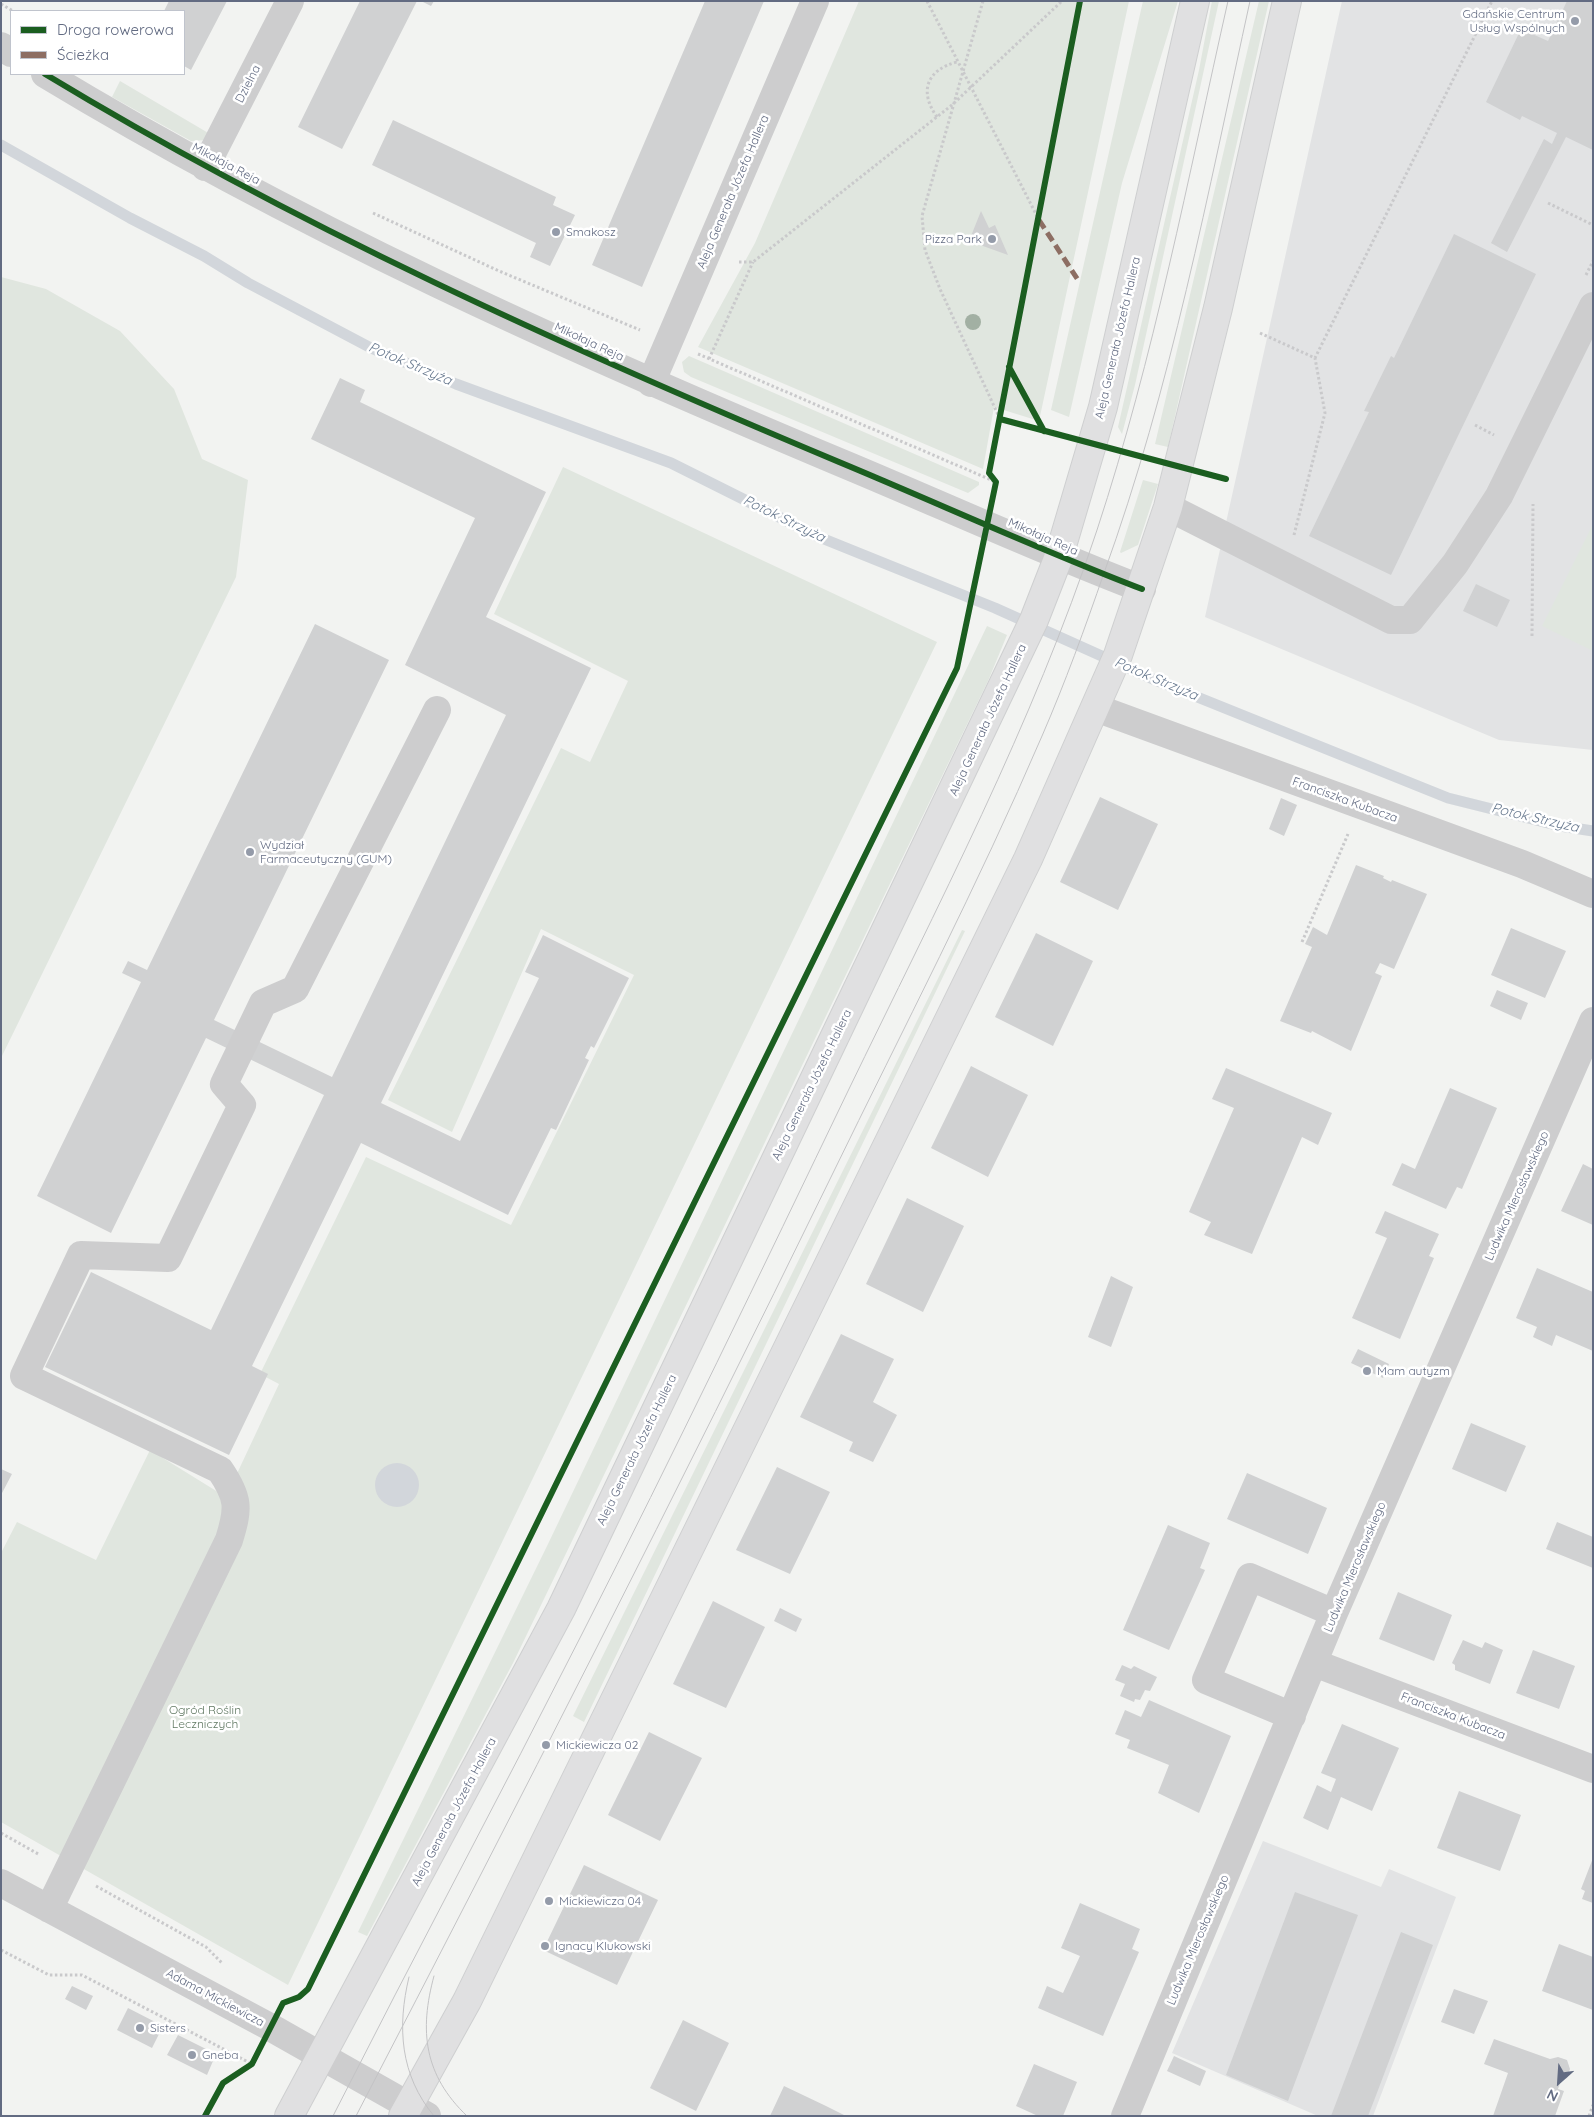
<!DOCTYPE html>
<html>
<head>
<meta charset="utf-8">
<style>
  body { margin:0 }
  #map { position:relative; width:1594px; height:2117px; overflow:hidden; background:#f2f3f1; font-family:Quicksand,sans-serif }
  canvas { display:block }
  .frame { position:absolute; inset:0; border:2px solid #626b82; pointer-events:none }
  .legend { position:absolute; left:10px; top:10px; width:175px; height:65px; box-sizing:border-box; background:#fff; border:1px solid #c0c4cd; margin:0; padding:6px 9px; list-style:none; font-size:15px; color:#626b82 }
  .legend li { display:flex; align-items:center; gap:10px; height:25px }
  .legend b { width:25px; border:1px solid #c0c4cd }
  .north { position:absolute; left:1534px; top:2057px; width:50px; height:50px; -webkit-text-stroke:4px #fff; paint-order:stroke; rotate:206deg; font-size:14px; font-weight:700; line-height:20px; text-align:center; color:#626b82 }
  .north::after { content:''; display:block; margin:auto; width:18px; height:22px; background:#626b82; clip-path:polygon(50% 0,100% 100%,50% 72%,0 100%) }
</style>
</head>
<body>
<div id="map">
<canvas width="1594" height="2117"></canvas>
<div class="frame"></div>
<ul class="legend">
<li><b style="height:6px;background:#1b5e20"></b>Droga rowerowa</li>
<li><b style="height:6px;background:#8d6e63"></b>Ścieżka</li>
</ul>
<div class="north">N</div>
</div>
<script>
const c = document.querySelector('canvas').getContext('2d');
c.lineJoin = 'round';
function fill(path, color) { c.fillStyle = color; c.fill(path, 'evenodd'); }
function stroke(path, color, width, dash) { c.strokeStyle = color; c.lineWidth = width; c.lineCap = dash ? 'butt' : 'round'; c.setLineDash(dash || []); c.stroke(path); }
function write(font, color, halo, rows, align = 'center') {
  c.font = font + ' Quicksand,sans-serif'; c.lineWidth = 5; c.setLineDash([]); c.textBaseline = 'middle'; c.strokeStyle = halo; c.fillStyle = color; for (const [text, x, y, turn = 0] of rows) {
    c.save(); c.translate(x, y); c.rotate((+turn || 0) * Math.PI / 180); c.textAlign = isNaN(turn) ? turn : align; if (halo) c.strokeText(text, 0, 0); c.fillText(text, 0, 0); c.restore();
  }
}
fill(new Path2D(`
  M1342,1H1593V750L1499,740L1205,617Z
  M1263,1841L1381,1887L1389,1869L1456,1897L1373,2116H1318L1172,2053Z`), '#e2e3e4');
fill(new Path2D(`
  M859,1H1129L1039,421L994,407L983,469L698,347L755,243Z
  M1143,1H1178L1122,183L1069,417L1051,410Z
  M1212,1H1219L1135,385L1122,434L1118,427L1199,70Z
  M1259,1H1269L1168,447L1155,444Z
  M120,81L210,134L206,140L191,141L112,97Z
  M1,277L46,289L120,331L174,389L202,459L248,480L236,577L1,1058Z
  M689,356L979,482V485L968,493L691,377L684,372L682,362Z
  M563,467L937,642L288,1985L1,1822V1553L17,1522L96,1560L150,1450L226,1497L279,1384L260,1374L366,1157L511,1225L634,975L541,929L452,1132L388,1100L561,748L590,762L628,681L494,614Z
  M1143,480L1158,484L1138,545L1121,553L1120,552Z
  M1593,524V651L1542,626Z
  M987,626L1007,635L988,681L513,1663L367,1936L358,1932L548,1544Z
  M962,930L965,931L584,1722L573,1716Z`), '#e0e6df');
fill(new Path2D(`
  M375 1485a22 22 0 1 1 44 0a22 22 0 1 1-44 0Z`), '#d2d6db');
stroke(new Path2D(`
  M1,145L130,218L204,256L248,283L371,348L456,384L671,463L819,537L995,608L1155,680L1448,798L1560,826L1593,831`), '#d2d6db', 11);
fill(new Path2D(`
  M169,1H227L191,70L184,66V11H164Z
  M360,1H417L342,149L298,127Z
  M421,1H434L431,6Z
  M705,1H764L642,287L592,265Z
  M1567,1H1593V150L1566,137L1507,252L1491,243L1544,139L1552,144L1557,133L1522,116L1520,120L1486,102L1521,29L1548,41Z
  M393,120L556,197L553,205L575,215L550,266L530,257L536,243L372,165Z
  M981,211L989,228L995,225L1008,255L969,241Z
  M1454,234L1536,274L1391,575L1309,536L1369,412L1364,411L1391,356L1394,358Z
  M340,378L365,390L360,402L546,492L486,617L591,668L381,1103L460,1141L539,978L525,972L543,935L629,978L594,1048L591,1046L585,1058L589,1060L556,1130L551,1128L508,1215L361,1143L252,1366L268,1374L229,1455L45,1367L91,1272L211,1330L324,1095L206,1038L111,1233L37,1196L141,982L122,973L128,961L147,970L315,624L389,660L214,1020L332,1077L506,715L405,665L475,518L311,439Z
  M1476,584L1510,600L1497,627L1463,611Z
  M1100,797L1158,824L1118,910L1060,882Z
  M1281,798L1297,805L1284,836L1269,829Z
  M1356,865L1384,876L1383,878L1391,882L1392,880L1427,894L1394,969L1380,963L1375,973L1382,976L1351,1051L1312,1031L1311,1033L1280,1021L1312,947L1305,944L1313,927L1327,935Z
  M1511,928L1566,951L1545,998L1491,975Z
  M1036,933L1093,961L1053,1046L995,1017Z
  M1497,990L1528,1003L1521,1020L1490,1006Z
  M971,1066L1028,1095L988,1177L931,1148Z
  M1226,1068L1332,1113L1318,1145L1302,1137L1252,1254L1204,1235L1211,1222L1189,1212L1234,1108L1212,1099Z
  M1450,1088L1497,1108L1462,1189L1457,1187L1446,1209L1392,1185L1402,1163L1415,1169Z
  M1583,1164L1593,1169V1225L1561,1211Z
  M907,1198L964,1226L923,1312L866,1284Z
  M1385,1211L1439,1234L1429,1256L1434,1258L1400,1339L1352,1318L1387,1238L1375,1233Z
  M1537,1268L1593,1292V1351L1556,1335L1552,1346L1533,1337L1537,1327L1516,1318Z
  M1111,1276L1133,1287L1111,1347L1088,1337Z
  M841,1334L894,1359L873,1402L897,1415L873,1462L849,1451L853,1442L800,1417Z
  M1358,1349L1389,1364L1383,1378L1351,1363Z
  M1471,1423L1526,1446L1506,1492L1452,1469Z
  M777,1467L830,1492L790,1574L736,1550Z
  M1,1469L12,1474L1,1495Z
  M1247,1473L1327,1508L1308,1554L1227,1519Z
  M1557,1522L1593,1537V1568L1546,1549Z
  M1168,1525L1210,1543L1200,1568L1205,1570L1169,1650L1123,1630Z
  M1398,1592L1452,1615L1434,1661L1379,1639Z
  M713,1601L765,1627L726,1708L673,1684Z
  M780,1608L802,1619L796,1632L774,1621Z
  M1463,1640L1482,1648L1485,1642L1503,1650L1490,1684L1455,1670V1665L1452,1663Z
  M1533,1650L1575,1666L1559,1709L1516,1693Z
  M1122,1665L1131,1669L1134,1666L1157,1677L1150,1691L1145,1690L1140,1700L1135,1699L1134,1702L1120,1696L1125,1684L1115,1680Z
  M1149,1700L1231,1736L1199,1813L1158,1793L1169,1765L1127,1748L1130,1740L1115,1734L1125,1710L1141,1717Z
  M1342,1724L1399,1748L1372,1811L1341,1797L1328,1830L1303,1818L1317,1785L1331,1792L1336,1779L1321,1773Z
  M649,1732L702,1758L660,1841L608,1815Z
  M1459,1791L1521,1815L1500,1871L1437,1848Z
  M1593,1858V1903L1582,1899L1585,1891L1581,1889Z
  M584,1865L658,1900L617,1985L543,1950Z
  M1295,1892L1358,1915L1288,2101L1226,2075Z
  M1080,1903L1140,1929L1132,1949L1139,1952L1103,2036L1038,2008L1047,1986L1063,1993L1080,1956L1061,1948Z
  M1401,1932L1433,1945L1375,2098L1368,2116H1331Z
  M1559,1944L1593,1957V2010L1542,1991Z
  M72,1986L93,1996L86,2010L65,1999Z
  M1454,1989L1488,2001L1474,2034L1441,2022Z
  M128,2008L163,2026L152,2048L117,2030Z
  M683,2020L729,2043L696,2111L650,2088Z
  M178,2035L216,2054L207,2075L167,2055Z
  M1494,2039L1550,2059L1558,2057L1567,2060L1570,2069L1567,2078L1561,2080L1558,2089L1564,2091L1555,2116H1493L1508,2073L1484,2064Z
  M1174,2056L1206,2071L1200,2086L1167,2071Z
  M1034,2064L1077,2082L1063,2116H1038L1016,2106Z
  M784,2086L826,2106L846,2116H770Z`), '#d0d1d2');
const major = new Path2D(`
  M289,2116L561,1609L1034,620L1059,556L1103,407L1195,1
  M403,2116L467,2001L1028,859L1118,655L1168,507L1218,308L1287,1`);
stroke(major, '#cecfd0', 30);
stroke(new Path2D(`
  M927,1L1039,220
  M983,1L922,216L925,250L940,289L1000,419
  M1,4L13,11
  M937,117C919,92 926,70 957,62
  M1548,203L1593,225
  M373,213L499,271L640,330
  M739,262H753L952,105L1062,1
  M1586,275L1593,261
  M1260,333L1315,358L1492,1
  M698,354L996,482
  M709,359L753,262
  M1475,425L1494,435
  M1294,535L1325,413L1315,358
  M1532,636L1533,504
  M1302,942L1348,834
  M1,1833L40,1855
  M96,1886L206,1947L222,1963
  M1,1950L49,1975H82L252,2064
  M1589,2116L1593,2105`), '#c9c9cb', 3, [2.5, 2.5]);
stroke(new Path2D(`
  M1,46L11,53
  M45,74C298,227 567,348 839,462C940,504 1040,550 1142,589
  M205,167L290,1
  M651,383L815,1
  M1168,507L1391,620H1410L1455,564L1499,496L1593,306
  M1096,708L1522,864L1593,894
  M1314,1663L1593,1769
  M1292,1716L1206,1680L1250,1577L1334,1613
  M1,1883L270,2027L427,2116
  M49,1909L229,1540C239,1508 239,1498 220,1470L24,1376L81,1255L168,1258L242,1105L224,1084L263,1003L295,989L437,710
  M1125,2116L1334,1613L1593,1021`), '#cdcdce', 28);
stroke(major, '#e0e0e1', 28);
stroke(new Path2D(`
  M434,1976C419,2031 424,2075 467,2116
  M409,1977C397,2027 400,2075 434,2116
  M333,2116C415,1954 501,1794 583,1632C674,1453 761,1272 848,1091C937,907 1033,724 1097,530C1154,357 1188,178 1228,1
  M356,2116C518,1804 678,1491 832,1175C903,1029 978,885 1042,736C1065,683 1085,628 1104,573C1171,388 1208,193 1250,1`), '#c3c3c5', 1);
stroke(new Path2D(`
  M1039,220L1078,280`), '#8d6e63', 5, [10, 5]);
stroke(new Path2D(`
  M45,74C298,227 567,348 839,462C940,504 1040,550 1142,589
  M1009,367L1044,431
  M1000,419L1226,479
  M205,2116L223,2083L252,2064L283,2003L299,1997L308,1989L957,668L996,482L989,473L1080,1`), '#1b5e20', 6);
c.fillStyle = '#a2b0a3';
for (const [x, y] of [
  [973,322]
]) { c.beginPath(); c.arc(x, y, 8, 0, 2 * Math.PI); c.fill(); }
for (const [x, y, r, color] of [
  [1575,21,5,"#949ba9"],
  [556,232,5,"#949ba9"],
  [992,239,5,"#949ba9"],
  [250,852,5,"#949ba9"],
  [1367,1371,5,"#949ba9"],
  [546,1745,5,"#949ba9"],
  [549,1901,5,"#949ba9"],
  [545,1946,5,"#949ba9"],
  [140,2028,5,"#949ba9"],
  [192,2055,5,"#949ba9"]
]) { const dot = new Path2D(); dot.arc(x, y, r, 0, 2 * Math.PI); c.fillStyle = color; c.fill(dot); stroke(dot, '#fff', 2); }
write('12px', '#626b82', '#fff', [
  ["Gdańskie Centrum",1565,14,"right"],
  ["Usług Wspólnych",1565,28,"right"],
  ["Smakosz",566,232],
  ["Pizza Park",982,239,"right"],
  ["Wydział",260,845],
  ["Farmaceutyczny (GUM)",260,859],
  ["Mam autyzm",1377,1371],
  ["Mickiewicza 02",556,1745],
  ["Mickiewicza 04",559,1901],
  ["Ignacy Klukowski",555,1946],
  ["Sisters",150,2028],
  ["Gneba",202,2055]
], 'left');
write('12px', '#626b82', '#fff', [
  ["Dzielna",248,84,-63],
  ["Mikołaja Reja",226,164,28],
  ["Aleja Generała Józefa Hallera",733,192,-67],
  ["Aleja Generała Józefa Hallera",1118,338,-77],
  ["Mikołaja Reja",589,342,25],
  ["Mikołaja Reja",1043,537,24],
  ["Aleja Generała Józefa Hallera",988,720,-65],
  ["Franciszka Kubacza",1345,800,20],
  ["Aleja Generała Józefa Hallera",812,1085,-64],
  ["Ludwika Mierosławskiego",1517,1196,-66],
  ["Aleja Generała Józefa Hallera",637,1450,-64],
  ["Ludwika Mierosławskiego",1355,1567,-67],
  ["Franciszka Kubacza",1453,1716,21],
  ["Aleja Generała Józefa Hallera",454,1812,-62],
  ["Ludwika Mierosławskiego",1198,1940,-67],
  ["Adama Mickiewicza",215,1998,28]
]);
write('12px', '#617963', '#fff', [
  ["Ogród Roślin",205,1710],
  ["Leczniczych",205,1724]
]);
write('italic 14px', '#67788e', '#fff', [
  ["Potok Strzyża",410,364,23],
  ["Potok Strzyża",784,519,26],
  ["Potok Strzyża",1156,679,23],
  ["Potok Strzyża",1535,818,13]
]);
</script>
</body>
</html>
